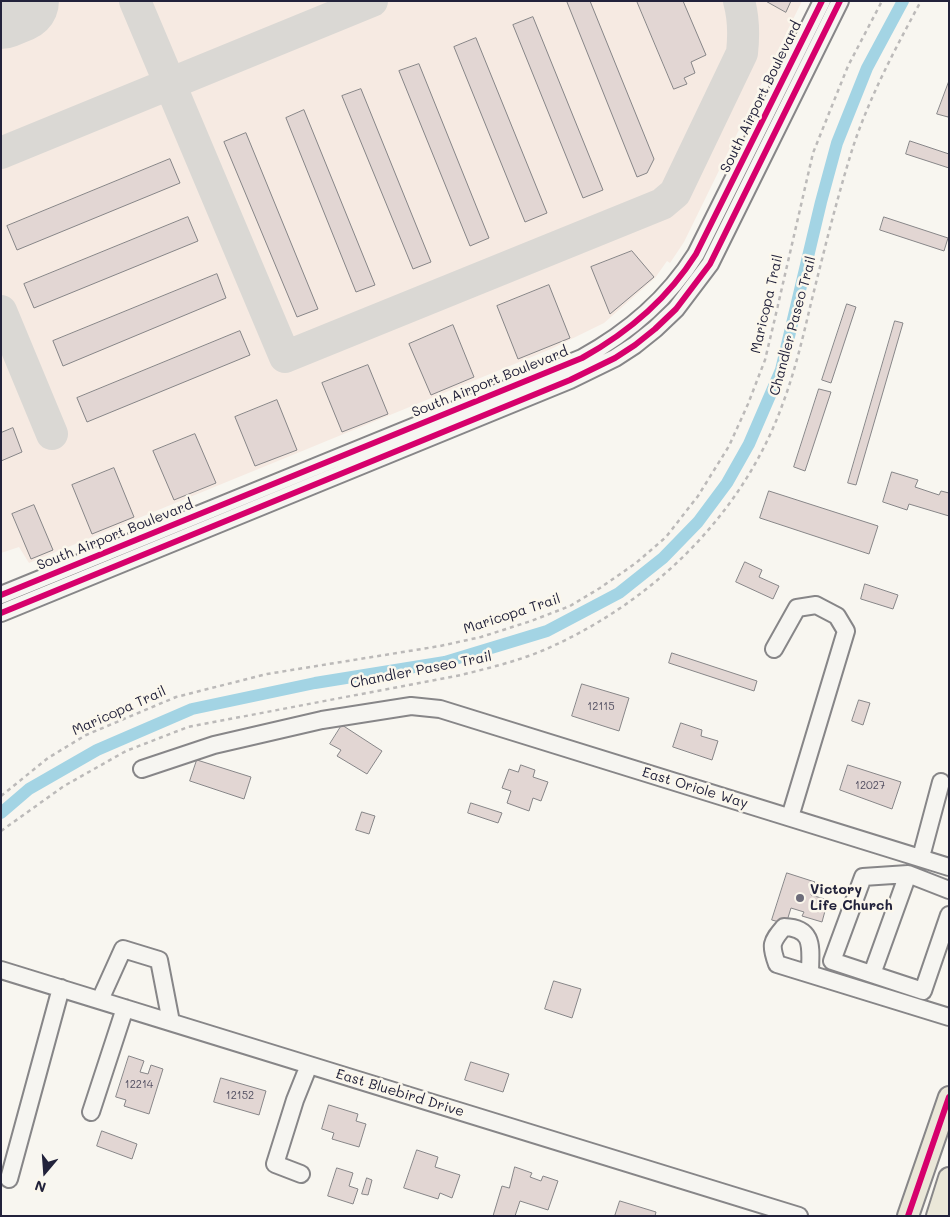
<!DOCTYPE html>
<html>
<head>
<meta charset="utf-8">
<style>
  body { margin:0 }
  #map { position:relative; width:950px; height:1217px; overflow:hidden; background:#f8f6f0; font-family:Mali,sans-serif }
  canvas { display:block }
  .frame { position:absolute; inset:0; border:2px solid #22223b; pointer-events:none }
  .north { position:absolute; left:20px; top:1147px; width:50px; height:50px; -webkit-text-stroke:4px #fbf7ec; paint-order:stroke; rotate:198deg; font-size:14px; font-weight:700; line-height:20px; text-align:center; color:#22223b }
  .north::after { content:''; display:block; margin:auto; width:18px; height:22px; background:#22223b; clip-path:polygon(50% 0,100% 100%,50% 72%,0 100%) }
</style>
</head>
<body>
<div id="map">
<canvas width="950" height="1217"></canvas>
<div class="frame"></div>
<div class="north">N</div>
</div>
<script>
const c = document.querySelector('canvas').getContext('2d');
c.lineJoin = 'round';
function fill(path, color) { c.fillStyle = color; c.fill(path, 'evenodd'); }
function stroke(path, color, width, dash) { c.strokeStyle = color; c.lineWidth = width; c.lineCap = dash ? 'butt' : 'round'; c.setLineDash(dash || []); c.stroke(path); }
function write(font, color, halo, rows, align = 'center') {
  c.font = font + ' Mali,sans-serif'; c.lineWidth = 5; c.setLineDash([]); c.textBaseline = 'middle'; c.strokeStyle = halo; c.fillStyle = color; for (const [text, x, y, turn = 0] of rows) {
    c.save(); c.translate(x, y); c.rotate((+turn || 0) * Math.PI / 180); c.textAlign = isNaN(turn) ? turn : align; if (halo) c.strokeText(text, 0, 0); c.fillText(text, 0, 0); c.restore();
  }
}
fill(new Path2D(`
  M1,1H802L684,242L670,263L667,261L655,278L604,323L551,349L29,563L19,547L1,553Z`), '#f6eae2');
stroke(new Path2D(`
  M1,813L29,789L97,750L192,709L315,683L445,662L547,631L619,593L663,558L698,522L727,483L749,444L781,370L821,202L837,143L867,68L903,1`), '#a3d4e4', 12);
stroke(new Path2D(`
  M135,1L285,357L662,204L675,193L742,53C744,35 744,19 739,1
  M1,153L372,1
  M1,311L52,434`), '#dad8d4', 32);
stroke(new Path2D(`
  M1,8L18,1`), '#dad8d4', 82);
const building = new Path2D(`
  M570,1H590L654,159L647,173L637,177L567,2Z
  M637,1H683L706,55L691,62L695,73L684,78L687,84L674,89Z
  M766,1H791L786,12Z
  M533,17L603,190L583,198L513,25Z
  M476,38L547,213L525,222L454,47Z
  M419,64L489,238L470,246L399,71Z
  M949,81V114L948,117L937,114Z
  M361,89L431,262L413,269L342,96Z
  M304,110L375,285L356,292L286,118Z
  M246,133L318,309L297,317L224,142Z
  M910,141L949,154V168L906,154Z
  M170,159L180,183L17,250L7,226Z
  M188,217L198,241L34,308L24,284Z
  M884,217L948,238L944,251L880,230Z
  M632,251L654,277L610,314L591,267Z
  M217,274L226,298L63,366L53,341Z
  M549,285L570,338L518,359L497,306Z
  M847,304L856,307L831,383L822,380Z
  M895,321L903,323L856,485L848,483Z
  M453,325L474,377L431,395L409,344Z
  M240,331L250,355L87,422L77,398Z
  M368,365L388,414L342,432L322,383Z
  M819,389L831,392L805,471L794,467Z
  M277,400L297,450L255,466L235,417Z
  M13,428L22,452L1,461V433Z
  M195,434L216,483L174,500L153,451Z
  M114,468L134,517L92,534L72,485Z
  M892,472L918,480L915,487L939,495L941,491L949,493V516L909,504L907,510L883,502Z
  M769,491L878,526L869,554L760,518Z
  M34,505L53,550L31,559L12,514Z
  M745,562L762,570L759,577L779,586L773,599L736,582Z
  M865,584L898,595L893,609L861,599Z
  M672,653L757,681L754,691L669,663Z
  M582,684L629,698L619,731L572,716Z
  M859,700L870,703L863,725L852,721Z
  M681,723L702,730L701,736L718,741L712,760L673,747Z
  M342,725L382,751L367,774L337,756L341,750L330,744Z
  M197,760L251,777L244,799L190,781Z
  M521,765L535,770L533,777L548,782L541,801L533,798L529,811L507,803L511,791L502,788L509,769L518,772Z
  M848,765L901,782L892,809L840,790Z
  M471,803L502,813L498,823L468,813Z
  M362,812L375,816L369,834L356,830Z
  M787,873L815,882L811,895L828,900L822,922L802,916L804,912L791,908L786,924L772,920Z
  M554,981L581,989L572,1018L545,1009Z
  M129,1056L144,1061L140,1072L148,1074L151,1065L163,1069L149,1114L124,1106L126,1100L116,1097Z
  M471,1062L509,1074L503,1092L465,1080Z
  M221,1078L266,1091L259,1115L214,1102Z
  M329,1105L358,1114L356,1121L366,1124L359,1147L332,1139L334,1133L322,1129Z
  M102,1131L137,1144L132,1159L97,1146Z
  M417,1150L438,1157L435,1167L460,1175L452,1198L440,1193L438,1199L404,1188Z
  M515,1167L532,1173L530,1177L541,1181L543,1176L558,1181L548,1210L520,1201L515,1216H493L502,1186L509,1188Z
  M337,1168L353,1173L349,1186L358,1189L353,1204L328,1196Z
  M367,1178L372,1180L368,1195L362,1194Z
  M620,1201L656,1212L655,1216H615Z`);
fill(building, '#e2d6d3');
stroke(building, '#878688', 1);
const minor = new Path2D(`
  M1,595L582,358C629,332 667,300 696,254L822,1
  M1,613L570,380L615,358L635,345L655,329L676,309L710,264L840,1
  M774,649L797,608L816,605L837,616L846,631L790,817
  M142,769L214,745L322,720L411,706L440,709L949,867
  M921,857L941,782
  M908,874L949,890
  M1,970L799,1216
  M810,974C810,950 816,928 784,927C771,942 770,945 777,964L949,1017
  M872,974L908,874L863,877L832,961L923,991L949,915
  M100,1000L123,949L159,960L171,1022
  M91,1112L125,1008
  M301,1174L275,1164L295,1100L309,1065
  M9,1179L61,988`);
const major = new Path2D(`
  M908,1216L949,1097
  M937,1216L949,1178`);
stroke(minor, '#878688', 20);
stroke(major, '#878688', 24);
stroke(new Path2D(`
  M1,796L48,758L86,735L176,697L267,674L440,646L481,637L531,621L570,606L600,588L636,563L666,537L698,496L729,446L748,404L765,360L775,318L813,153L848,66L882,1
  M1,831L64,786L126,751L188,727L461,675C489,668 518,661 544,650C652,603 743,515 783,403C795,371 803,337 811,303C824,251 837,198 853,147C870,96 895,49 921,1`), '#bcbab9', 2.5, [4, 4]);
stroke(minor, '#f6f5f1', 16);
stroke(major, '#eae7d8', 20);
stroke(new Path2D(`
  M1,595L582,358C629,332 667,300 696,254L822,1
  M1,613L570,380L615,358L635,345L655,329L676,309L710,264L840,1
  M908,1216L949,1097`), '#d6006c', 6);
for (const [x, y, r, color] of [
  [800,898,5,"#6d6c7a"]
]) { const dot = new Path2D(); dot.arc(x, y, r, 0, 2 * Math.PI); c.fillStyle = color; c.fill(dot); stroke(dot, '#fbf7ec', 2); }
write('11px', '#524f61', null, [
  ["12115",601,707],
  ["12027",870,786],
  ["12214",139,1085],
  ["12152",240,1096]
]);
write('14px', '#22223b', '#fbf7ec', [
  ["South Airport Boulevard",761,97,-64],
  ["Maricopa Trail",767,304,-77],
  ["Chandler Paseo Trail",793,326,-75],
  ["South Airport Boulevard",490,382,-22],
  ["South Airport Boulevard",115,535,-22],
  ["Maricopa Trail",512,614,-18],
  ["Chandler Paseo Trail",421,670,-11],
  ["Maricopa Trail",119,711,-24],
  ["East Oriole Way",695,788,17],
  ["East Bluebird Drive",400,1093,17]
]);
write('bold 14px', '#22223b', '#fbf7ec', [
  ["Victory",810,890],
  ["Life Church",810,906]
], 'left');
</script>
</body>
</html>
